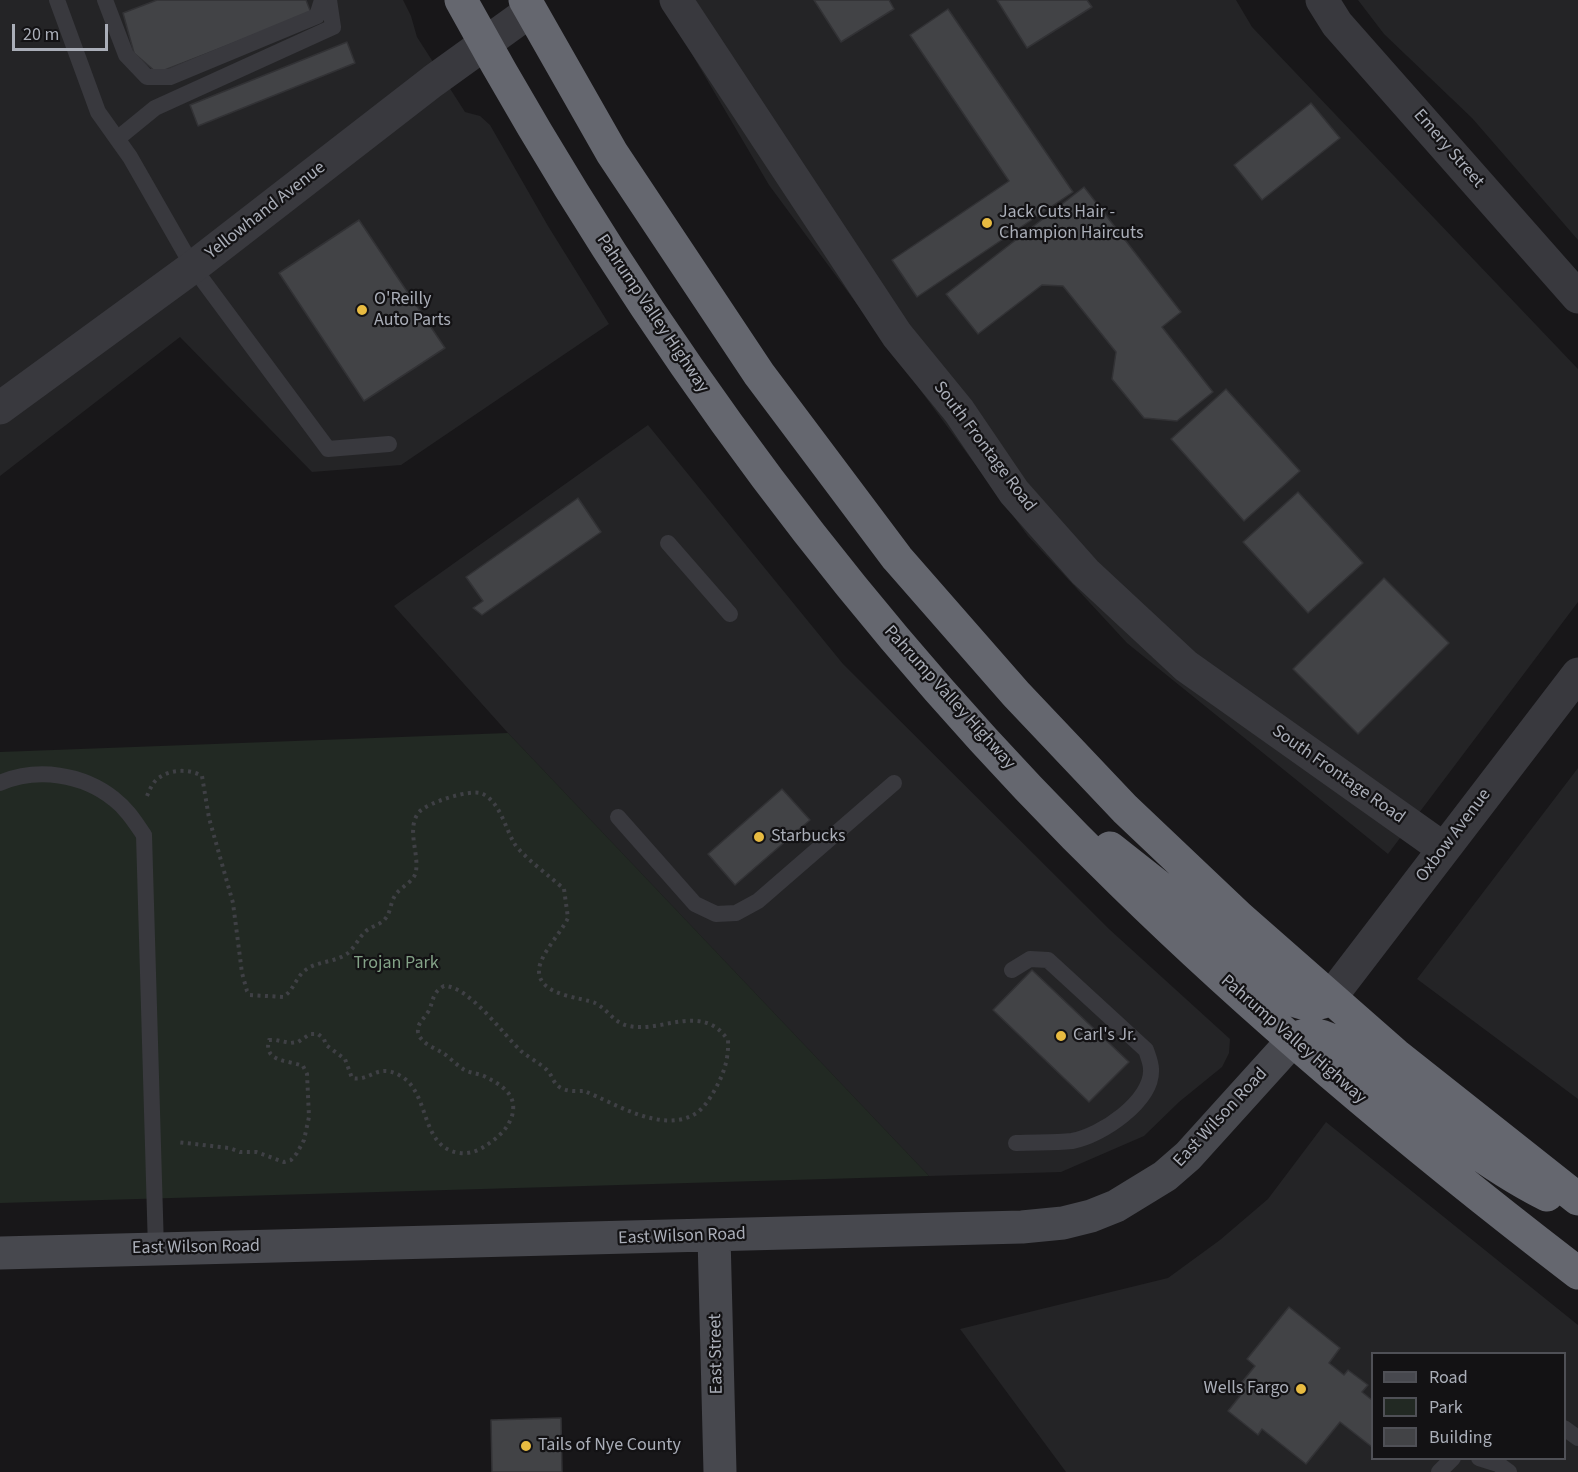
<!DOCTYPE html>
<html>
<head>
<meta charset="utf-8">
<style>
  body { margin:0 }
  #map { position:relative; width:1578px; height:1472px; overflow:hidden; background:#181719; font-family:"Source Sans 3",sans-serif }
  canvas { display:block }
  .legend { position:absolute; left:1371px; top:1352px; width:195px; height:108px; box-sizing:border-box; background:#131214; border:2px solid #4f5056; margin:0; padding:8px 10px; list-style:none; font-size:18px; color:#aaaeb8 }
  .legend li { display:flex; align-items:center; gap:12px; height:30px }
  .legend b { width:30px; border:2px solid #4f5056 }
  .scale { position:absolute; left:12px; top:24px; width:96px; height:27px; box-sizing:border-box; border:3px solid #aaaeb8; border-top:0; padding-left:8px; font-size:18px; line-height:21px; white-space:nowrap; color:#aaaeb8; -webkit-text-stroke:4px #131214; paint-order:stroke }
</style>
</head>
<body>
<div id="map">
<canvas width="1578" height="1472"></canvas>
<ul class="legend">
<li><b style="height:8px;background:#47484e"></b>Road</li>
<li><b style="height:16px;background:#222923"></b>Park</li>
<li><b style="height:16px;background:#424346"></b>Building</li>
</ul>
<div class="scale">20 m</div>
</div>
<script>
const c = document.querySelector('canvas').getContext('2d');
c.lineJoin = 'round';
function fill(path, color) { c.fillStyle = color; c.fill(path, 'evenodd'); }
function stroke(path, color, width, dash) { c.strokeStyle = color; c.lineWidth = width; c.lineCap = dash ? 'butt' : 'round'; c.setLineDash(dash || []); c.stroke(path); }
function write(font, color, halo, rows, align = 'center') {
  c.font = font + ' "Source Sans 3",sans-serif'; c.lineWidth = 4.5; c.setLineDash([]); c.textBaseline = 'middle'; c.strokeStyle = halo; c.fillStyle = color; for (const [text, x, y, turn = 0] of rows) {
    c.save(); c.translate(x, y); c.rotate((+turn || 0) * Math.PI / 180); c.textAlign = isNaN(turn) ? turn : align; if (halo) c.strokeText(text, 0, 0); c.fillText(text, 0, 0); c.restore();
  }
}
fill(new Path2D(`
  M0,0H403L411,16L417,37L465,112L480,116L490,125L548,226L609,324L401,465L312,472L180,337L0,476Z
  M660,0H1236L1252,27L1578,369V602L1388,854L1127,643L1028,536L769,185Z
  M1358,0H1578V240L1472,118L1384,34Z
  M648,425L843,664L1109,929L1230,1039L1229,1053L1222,1067L1179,1102L1144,1136L1061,1172L929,1176L508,733L394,606Z
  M1578,768V1099L1417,979Z
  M1326,1122L1578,1325V1472H1066L960,1329L1168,1278L1220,1240L1268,1199ZM1372,1354H1564V1458H1372Z`), '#242426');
fill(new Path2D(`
  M508,733L929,1176L0,1203V752Z`), '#222923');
const building = new Path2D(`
  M157,0H306L311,13L157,73L134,53L123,13Z
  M814,0H889L894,9L841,42Z
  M997,0H1087L1092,7L1027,48Z
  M948,9L1073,192L917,297L892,260L1009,181L910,35Z
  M347,42L355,63L198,126L190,105Z
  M1311,103L1340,138L1262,200L1234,165Z
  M1084,187L1181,312L1162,327L1213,392L1177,421L1144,418L1112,379L1116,352L1063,286L1042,285L978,334L946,294Z
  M359,220L445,348L364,401L279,273Z
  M1226,389L1300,471L1244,521L1171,439Z
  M1298,492L1363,563L1308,613L1243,542Z
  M578,498L601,532L482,615L473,608L483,601L466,577Z
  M1384,578L1449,643L1358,734L1293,669Z
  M782,789L810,820L735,885L708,854Z
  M1032,970L1129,1062L1089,1102L993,1010Z
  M1289,1307L1340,1348L1329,1363L1344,1375L1348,1370L1368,1385L1362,1392L1372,1400V1447L1340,1422L1306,1464L1262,1429L1258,1435L1228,1411L1240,1396L1234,1392L1255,1366L1247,1359Z
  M561,1418L562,1472H492L491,1420Z`);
fill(building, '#424346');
stroke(building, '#323235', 1.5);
stroke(new Path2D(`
  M147,796C150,789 153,781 160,777C172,769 190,769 202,776L209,818L233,903L242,973L247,991L250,995L283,997C293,991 295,980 303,972C315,961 332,963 345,955C354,950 358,938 366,931C372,926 380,925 385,919C391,913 390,902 396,894C402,886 415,881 416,871C419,853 406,828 419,812C427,803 471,788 483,794C500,803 505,827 514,843C522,856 552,878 564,889L568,918C561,933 540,954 539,970C538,996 581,997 595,1003C608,1009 613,1023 629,1026C663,1033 702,1002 728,1040C729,1060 723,1076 713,1093C709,1100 702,1110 695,1114C661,1134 615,1103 584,1091C577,1091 569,1092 561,1088C553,1084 553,1076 547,1070C540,1063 529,1058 521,1051C503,1034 469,986 444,986C431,993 434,1002 428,1012C424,1019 417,1023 418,1032C420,1043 433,1047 441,1052C449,1056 455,1064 463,1069C469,1073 477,1073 484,1076C501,1085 518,1094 512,1116C507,1131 495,1140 482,1148C475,1152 467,1154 460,1153C419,1148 431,1091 399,1075C377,1063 370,1082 352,1078L345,1059L326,1045L324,1039L318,1034H310L298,1042L290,1043L276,1040H269C263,1062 288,1060 303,1066L307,1074L309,1117L304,1140L297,1153L291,1160L284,1162L256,1152H240L229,1148L177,1142`), '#3f4045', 4, [3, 4.5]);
stroke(new Path2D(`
  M57,0L98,112L130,157L193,267L328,449L389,444
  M105,0L126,55L147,77H170L317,16L322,0
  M117,139L155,108L333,27L329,0
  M668,543L730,614
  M0,783C37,767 83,774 114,799C127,809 135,822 144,835L156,1249
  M618,817L695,904L716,914L736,913L758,901L894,783
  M1012,970L1030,959L1048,960L1146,1050C1148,1056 1151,1063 1151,1069C1153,1101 1101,1136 1072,1141C1054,1143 1034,1142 1016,1143
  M1564,1428L1578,1438
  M1479,1458L1498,1464L1509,1472
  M1439,1472L1453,1458`), '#39393e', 16);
stroke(new Path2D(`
  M676,0L897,335L959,411L1014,492L1085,572L1186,666L1444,849
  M1322,0L1337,24L1578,297
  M0,408L193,267L433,81L530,11
  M1330,998L1578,674`), '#39393e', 33);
stroke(new Path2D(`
  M714,1236L720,1472
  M0,1253L1022,1227L1063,1223L1091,1216L1116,1206L1165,1176L1188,1156L1293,1040`), '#47484e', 33);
stroke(new Path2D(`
  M461,0C638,324 857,625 1122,883C1265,1023 1419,1151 1578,1273
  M525,0L612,153L759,374L897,558L1016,694L1125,809L1240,918L1396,1055L1578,1199
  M1110,848L1186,908L1287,996C1300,1005 1316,1008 1330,998
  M1293,1040C1310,1029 1326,1037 1343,1046C1408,1099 1472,1157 1547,1195`), '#65676f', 33);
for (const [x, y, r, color] of [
  [987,223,6,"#e8bb41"],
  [362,310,6,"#e8bb41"],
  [759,837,6,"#e8bb41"],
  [1061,1036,6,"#e8bb41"],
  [1301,1389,6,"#e8bb41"],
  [526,1446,6,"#e8bb41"]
]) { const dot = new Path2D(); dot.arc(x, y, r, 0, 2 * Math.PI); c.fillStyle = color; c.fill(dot); stroke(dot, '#131214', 2); }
write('18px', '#aaaeb8', '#131214', [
  ["Emery Street",1448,149,49],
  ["Yellowhand Avenue",266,211,-38],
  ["Pahrump Valley Highway",652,314,56],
  ["South Frontage Road",984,447,53],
  ["Pahrump Valley Highway",949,698,48],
  ["South Frontage Road",1338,775,35],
  ["Oxbow Avenue",1454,836,-53],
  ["Pahrump Valley Highway",1293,1040,41],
  ["East Wilson Road",1221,1118,-47],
  ["East Wilson Road",682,1237,-2],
  ["East Wilson Road",196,1248,-1],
  ["East Street",717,1354,-91]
]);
write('18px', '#aaaeb8', '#131214', [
  ["Jack Cuts Hair -",999,213],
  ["Champion Haircuts",999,234],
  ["O'Reilly",374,300],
  ["Auto Parts",374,321],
  ["Starbucks",771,837],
  ["Carl's Jr.",1073,1036],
  ["Wells Fargo",1289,1389,"right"],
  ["Tails of Nye County",538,1446]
], 'left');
write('18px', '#83a287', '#131214', [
  ["Trojan Park",396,964]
]);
</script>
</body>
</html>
